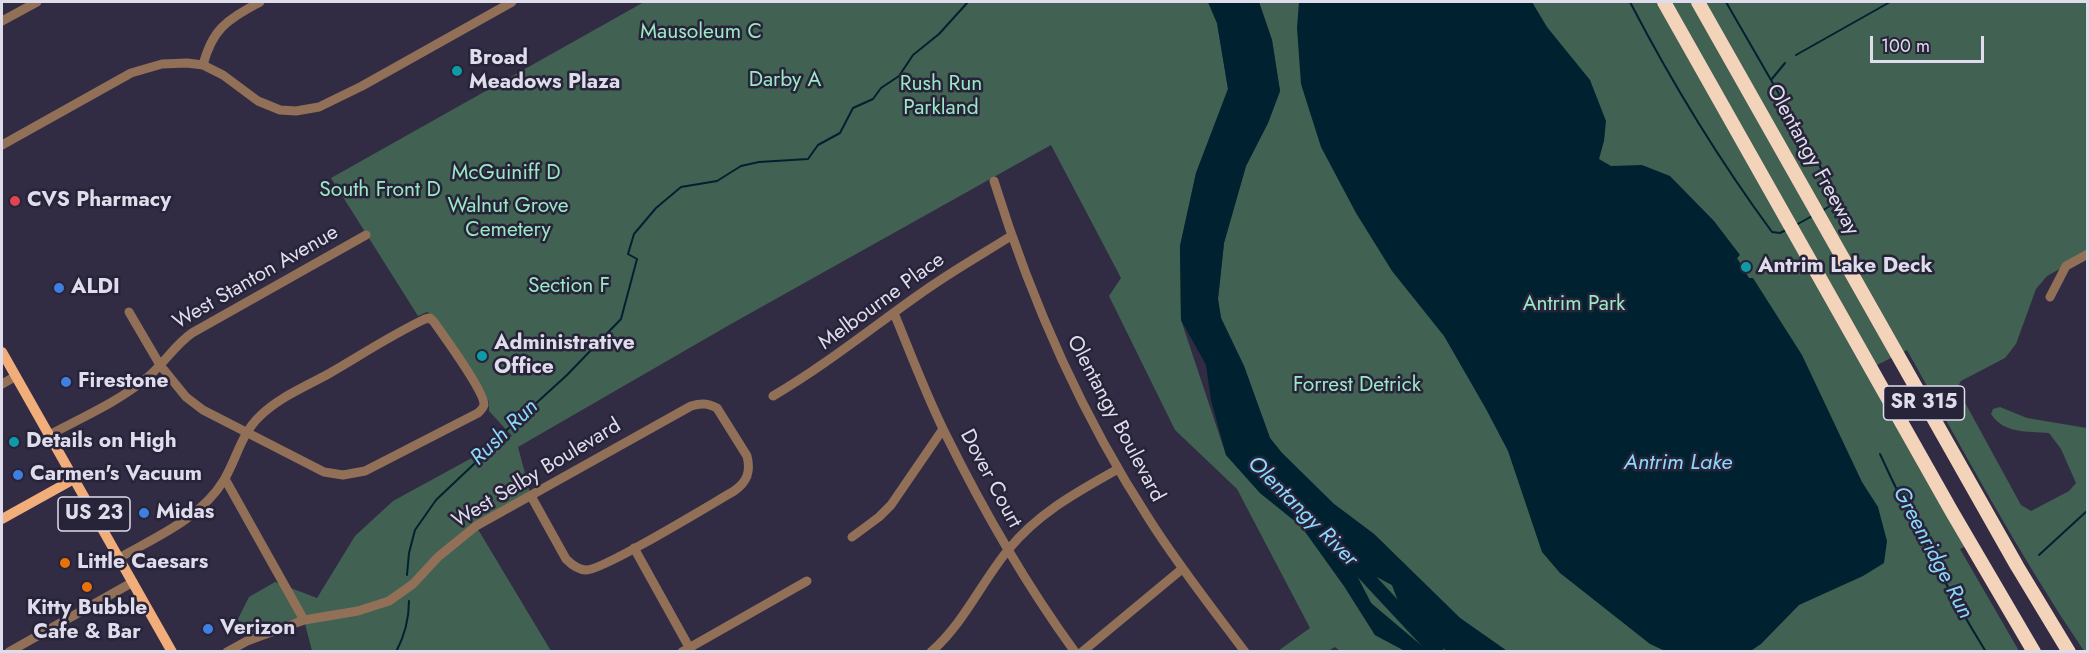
<!DOCTYPE html>
<html>
<head>
<meta charset="utf-8">
<style>
  body { margin:0 }
  #map { position:relative; width:2089px; height:653px; overflow:hidden; background:#312c43; font-family:Jost,sans-serif }
  canvas { display:block }
  .frame { position:absolute; inset:0; border:3px solid #dfddec; pointer-events:none }
  .scale { position:absolute; left:1870px; top:36px; width:114px; height:27px; box-sizing:border-box; border:3px solid #dfddec; border-top:0; padding-left:8px; font-size:18px; line-height:21px; white-space:nowrap; color:#dfddec; -webkit-text-stroke:4px #272339; paint-order:stroke }
</style>
</head>
<body>
<div id="map">
<canvas width="2089" height="653"></canvas>
<div class="frame"></div>
<div class="scale">100 m</div>
</div>
<script>
const c = document.querySelector('canvas').getContext('2d');
c.lineJoin = 'round';
function fill(path, color) { c.fillStyle = color; c.fill(path, 'evenodd'); }
function stroke(path, color, width, dash) { c.strokeStyle = color; c.lineWidth = width; c.lineCap = dash ? 'butt' : 'round'; c.setLineDash(dash || []); c.stroke(path); }
function write(font, color, halo, rows, align = 'center') {
  c.font = font + ' Jost,sans-serif'; c.lineWidth = 5; c.setLineDash([]); c.textBaseline = 'middle'; c.strokeStyle = halo; c.fillStyle = color; for (const [text, x, y, turn = 0] of rows) {
    c.save(); c.translate(x, y); c.rotate((+turn || 0) * Math.PI / 180); c.textAlign = isNaN(turn) ? turn : align; if (halo) c.strokeText(text, 0, 0); c.fillText(text, 0, 0); c.restore();
  }
}
fill(new Path2D(`
  M644,2H1208L1217,23L1228,89L1196,173L1180,246L1181,320L1226,455L1260,493L1301,526L1344,586L1375,635L1405,651H1340L1335,647L1328,651H1278L1310,628L1237,489L1175,430L1109,296L1121,278L1051,145L731,324L518,447L531,496L476,526L551,651H312L304,620L306,615L245,635L238,619L249,597L275,582L317,598L355,536L393,501L512,436L489,411V402L435,317L427,312L418,316L331,178Z
  M1259,2H2087V254L2047,276L2036,289L2016,344L2005,358L1961,381L1957,388L2021,505L2031,511L2069,491L2076,483L2061,449L2049,433C2027,431 2004,434 1991,414L1993,409L2000,407L2027,418L2087,428V651H2084C2019,555 1964,452 1907,350L1871,368L1970,544L1960,549L2019,651H1507L1460,618L1374,534L1334,504L1282,453L1270,438L1244,366L1221,318L1218,299L1224,243L1246,166L1268,123L1280,91L1272,40Z
  M1356,574L1377,577L1392,585L1402,611L1430,639L1447,651H1428L1396,626L1371,603Z`), '#416152');
fill(new Path2D(`
  M1208,2H1259L1272,40L1280,91L1268,123L1246,166L1224,243L1218,299L1221,318L1244,366L1270,438L1282,453L1334,504L1374,534L1460,618L1507,651H1447L1430,639L1402,611L1392,585L1377,577L1356,574L1371,603L1428,651H1405L1375,635L1344,586L1301,526L1260,493L1226,455L1211,400L1206,365L1181,320L1180,246L1196,173L1228,89L1217,23Z
  M1299,2H1532L1547,27L1590,80L1606,121L1604,141L1599,159L1611,166L1642,165L1670,176L1714,221L1740,255L1737,258L1749,278H1753L1802,355L1862,482L1878,507L1887,541L1884,563L1863,576L1799,605L1761,644L1749,652L1665,651L1650,644L1560,573L1542,552L1508,451L1486,409L1444,336L1392,271L1356,213L1321,147L1301,84L1297,28Z`), '#002230');
stroke(new Path2D(`
  M1630,2C1671,81 1719,160 1772,232L1780,233L1788,229
  M1726,2L1771,80
  M1796,55L1890,2
  M1785,63L1771,80L1839,200L1822,211
  M1796,225L1814,215
  M1880,454C1911,522 1947,588 1986,652
  M2039,555L2088,510
  M407,575L409,553L415,530L436,500L474,464L488,447L567,375L621,319L637,259L628,254L634,234L656,208L681,187L717,181L741,166L759,162L808,159L818,145L840,133L853,108L873,99L881,88L899,76L913,55L939,34L968,2
  M396,652C405,635 409,619 409,601`), '#002230', 2);
stroke(new Path2D(`
  M1354,563L1437,652`), '#002230', 14);
stroke(new Path2D(`
  M2,21L37,2
  M203,65C213,27 228,20 260,2
  M2,145L131,73L162,64L187,63L203,65L223,75L258,101L280,110L296,111L319,107L362,86L512,2
  M994,181C1031,300 1081,414 1149,519C1178,565 1212,608 1245,652
  M2050,297L2066,266L2088,254
  M894,313C910,352 925,392 944,431C982,508 1024,582 1075,652
  M2,384L16,376
  M773,396C824,366 869,330 917,296C947,274 979,256 1011,236
  M49,435C81,418 122,400 149,376C165,362 175,345 192,333L366,235
  M225,479L304,620
  M852,537L879,517L891,505L943,429
  M634,548L689,647
  M119,558C156,537 201,518 224,480C237,458 241,434 260,416C279,397 307,386 330,373C361,355 393,334 425,319L430,318L434,322C443,335 485,392 484,405C483,409 481,410 478,413L365,471L343,475L324,472L203,410L186,397L160,365L129,312
  M9,652L133,582
  M227,652L247,641L304,620L358,611L389,601L413,584L438,557L476,526L691,406C701,403 707,403 717,408L747,456C751,472 747,482 734,491C713,503 602,571 586,570C578,570 572,565 566,559L531,496
  M682,652L807,581
  M931,652C964,623 981,583 1008,550C1038,513 1077,492 1118,469
  M1082,652L1182,569`), '#917057', 9);
stroke(new Path2D(`
  M2,352L172,652
  M2,519L74,479`), '#f1ad7a', 10);
stroke(new Path2D(`
  M1664,2L1952,512L2034,652
  M1698,2L2017,566L2069,652`), '#f4d3bb', 14);
for (const [x, y, r, color] of [
  [457,71,6,"#0f9aa8"],
  [15,201,6,"#e0444e"],
  [1746,267,6,"#0f9aa8"],
  [59,288,6,"#3f7fe0"],
  [482,356,6,"#0f9aa8"],
  [66,382,6,"#3f7fe0"],
  [14,442,6,"#0f9aa8"],
  [18,475,6,"#3f7fe0"],
  [144,513,6,"#3f7fe0"],
  [65,563,6,"#e8710a"],
  [87,587,6,"#e8710a"],
  [208,629,6,"#3f7fe0"]
]) { const dot = new Path2D(); dot.arc(x, y, r, 0, 2 * Math.PI); c.fillStyle = color; c.fill(dot); stroke(dot, '#272339', 2); }
for (const [x, y, w] of [
  [1924,403,81],
  [94,514,72]
]) { const box = new Path2D(); box.roundRect(x - w / 2, y - 17, w, 34, 4.5); c.fillStyle = '#272339'; c.fill(box); stroke(box, '#dfddec', 1.5); }
write('bold 20px', '#dfddec', null, [
  ["SR 315",1924,403],
  ["US 23",94,514]
]);
write('21px', '#9be9c4', '#272339', [
  ["Mausoleum C",701,33],
  ["Darby A",785,81],
  ["Rush Run",941,85],
  ["Parkland",941,109],
  ["McGuiniff D",506,174],
  ["South Front D",380,191],
  ["Walnut Grove",508,207],
  ["Cemetery",508,231],
  ["Section F",569,287],
  ["Antrim Park",1574,305],
  ["Forrest Detrick",1357,386]
]);
write('bold 21px', '#dfddec', '#272339', [
  ["Broad",469,59],
  ["Meadows Plaza",469,83],
  ["CVS Pharmacy",27,201],
  ["Antrim Lake Deck",1758,267],
  ["ALDI",71,288],
  ["Administrative",494,344],
  ["Office",494,368],
  ["Firestone",78,382],
  ["Details on High",26,442],
  ["Carmen's Vacuum",30,475],
  ["Midas",156,513],
  ["Little Caesars",77,563],
  ["Kitty Bubble",87,609,"center"],
  ["Cafe & Bar",87,633,"center"],
  ["Verizon",220,629]
], 'left');
write('21px', '#dfddec', '#272339', [
  ["Olentangy Freeway",1812,160,61],
  ["West Stanton Avenue",256,278,-30],
  ["Melbourne Place",882,302,-36],
  ["Olentangy Boulevard",1115,419,62],
  ["West Selby Boulevard",537,474,-31],
  ["Dover Court",990,479,62]
]);
write('italic 22px', '#8bd9fe', '#272339', [
  ["Rush Run",505,433,-44],
  ["Antrim Lake",1678,464],
  ["Olentangy River",1302,512,45],
  ["Greenridge Run",1932,553,62]
]);
</script>
</body>
</html>
